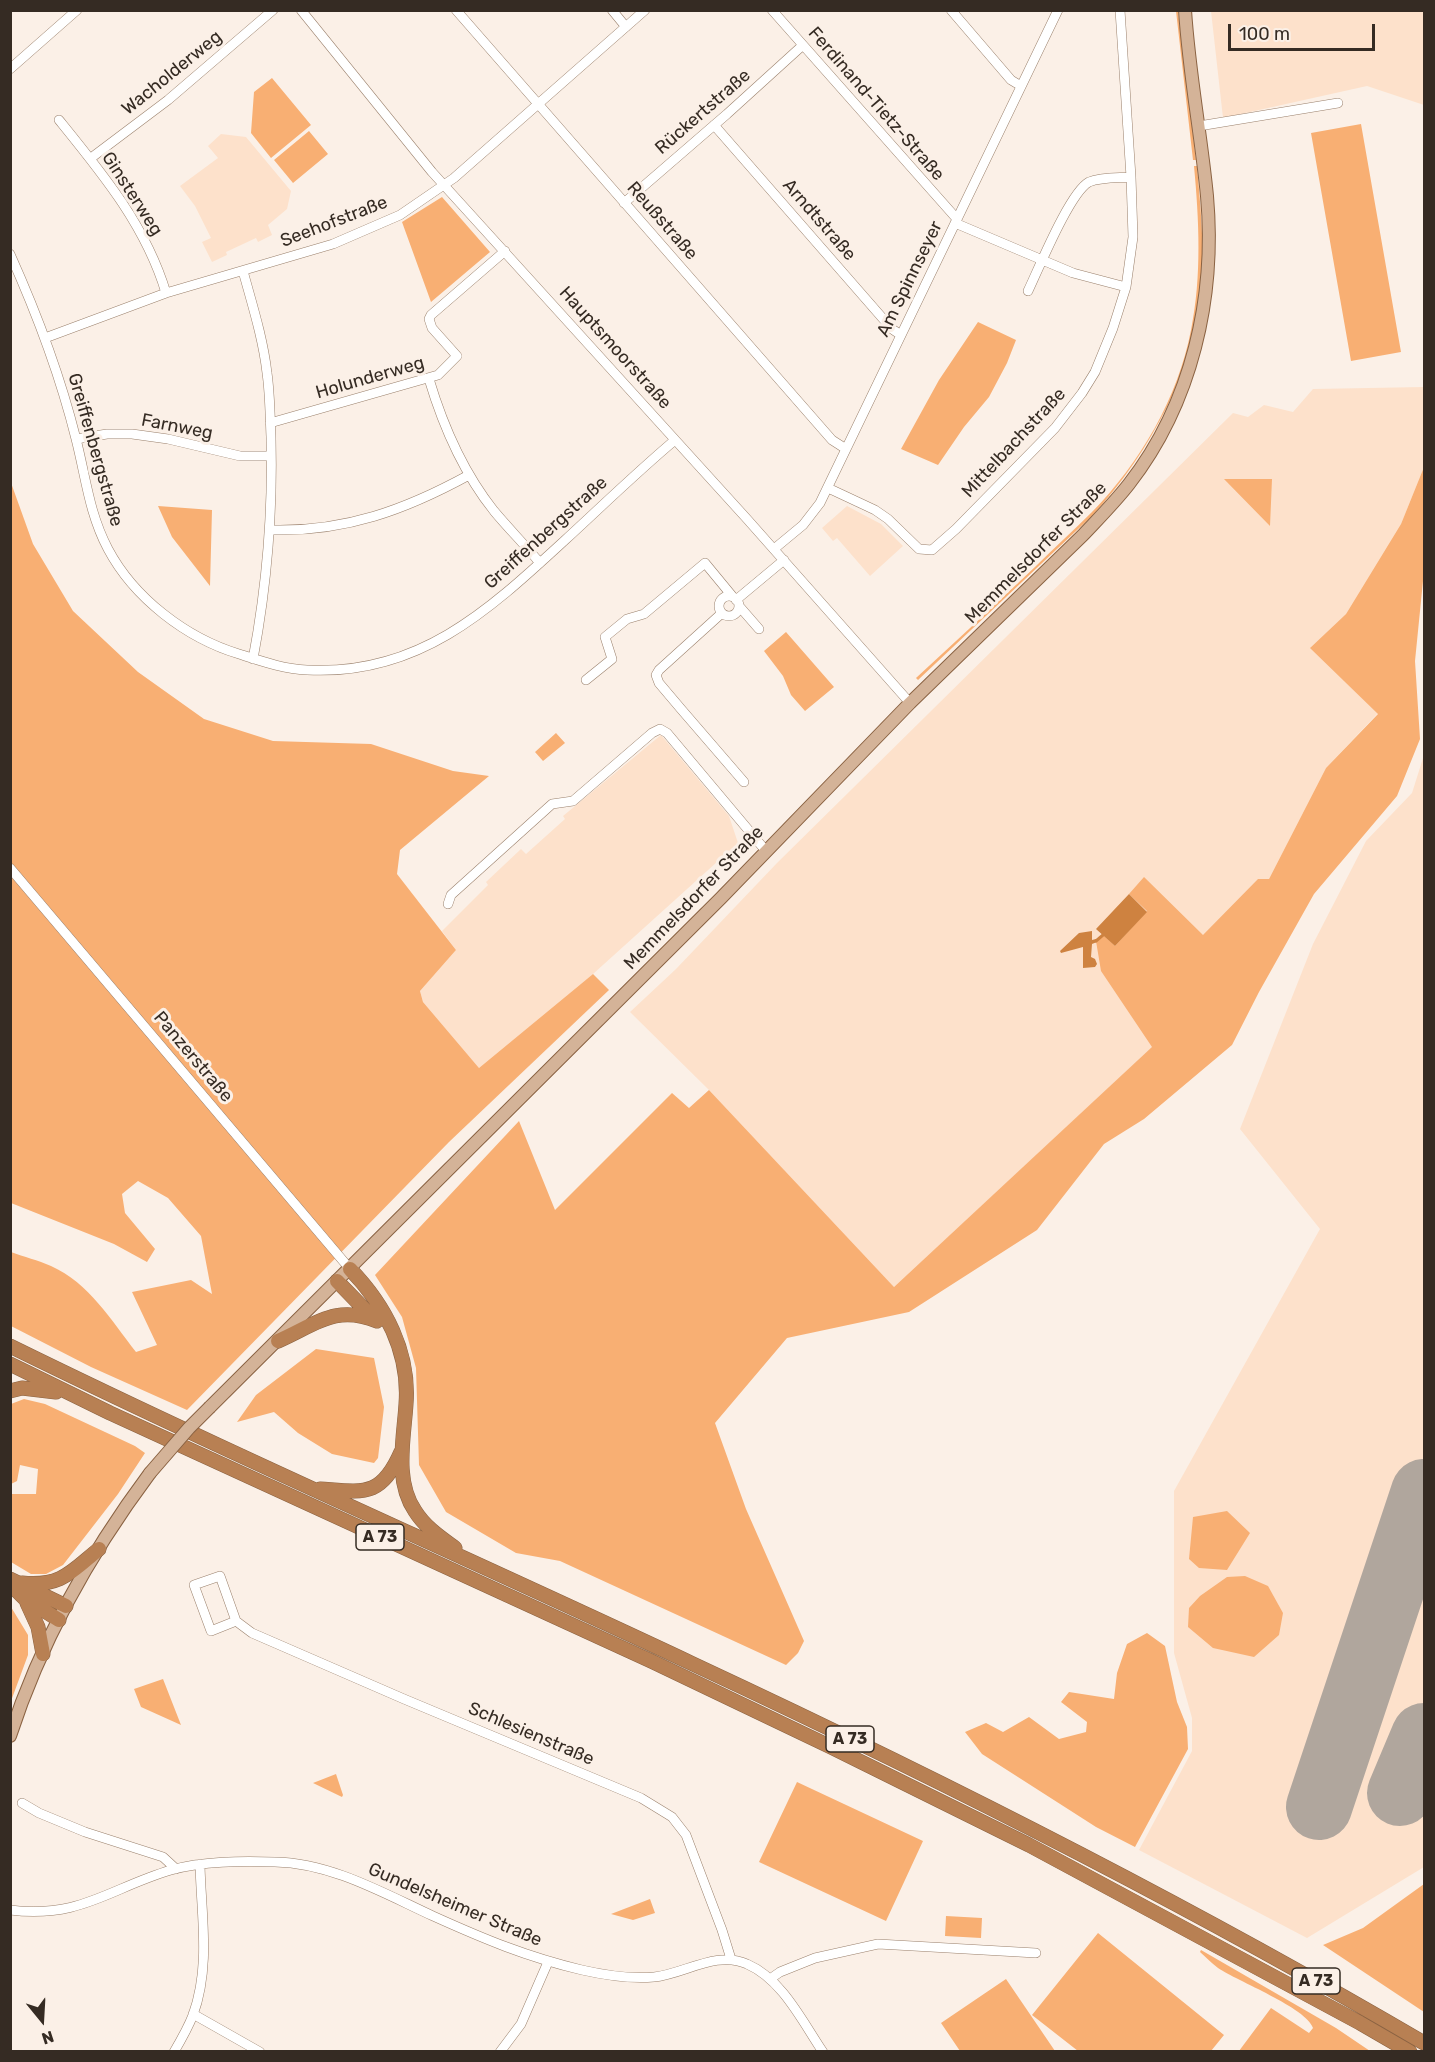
<!DOCTYPE html>
<html>
<head>
<meta charset="utf-8">
<style>
  body { margin:0 }
  #map { position:relative; width:1435px; height:2062px; overflow:hidden; background:#fbf0e7; font-family:Rubik,sans-serif }
  canvas { display:block }
  .frame { position:absolute; inset:0; border:12px solid #352b23; pointer-events:none }
  .north { position:absolute; left:12px; top:1990px; width:60px; height:60px; -webkit-text-stroke:4px #fbf0e7; paint-order:stroke; rotate:162deg; font-size:16px; font-weight:700; line-height:24px; text-align:center; color:#352b23 }
  .north::after { content:''; display:block; margin:auto; width:21px; height:27px; background:#352b23; clip-path:polygon(50% 0,100% 100%,50% 72%,0 100%) }
  .scale { position:absolute; left:1228px; top:24px; width:147px; height:27px; box-sizing:border-box; border:3px solid #352b23; border-top:0; padding-left:8px; font-size:18px; line-height:21px; white-space:nowrap; color:#352b23; -webkit-text-stroke:4px #fbf0e7; paint-order:stroke }
</style>
</head>
<body>
<div id="map">
<canvas width="1435" height="2062"></canvas>
<div class="frame"></div>
<div class="north">N</div>
<div class="scale">100 m</div>
</div>
<script>
const c = document.querySelector('canvas').getContext('2d');
c.lineJoin = 'round';
function fill(path, color) { c.fillStyle = color; c.fill(path, 'evenodd'); }
function stroke(path, color, width, dash) { c.strokeStyle = color; c.lineWidth = width; c.lineCap = dash ? 'butt' : 'round'; c.setLineDash(dash || []); c.stroke(path); }
function write(font, color, halo, rows, align = 'center') {
  c.font = font + ' Rubik,sans-serif'; c.lineWidth = 6; c.setLineDash([]); c.textBaseline = 'middle'; c.strokeStyle = halo; c.fillStyle = color; for (const [text, x, y, turn = 0] of rows) {
    c.save(); c.translate(x, y); c.rotate((+turn || 0) * Math.PI / 180); c.textAlign = isNaN(turn) ? turn : align; if (halo) c.strokeText(text, 0, 0); c.fillText(text, 0, 0); c.restore();
  }
}
fill(new Path2D(`
  M1211,11H1424V105L1367,86L1223,118Z
  M221,134L246,137L291,191L287,209L268,225L272,235L258,242L256,238L226,252L227,255L212,262L202,242L211,238L195,206L180,186L218,158L208,146Z
  M1424,387V467L1401,524L1346,614L1311,647L1378,713L1326,768L1269,879L1153,1047L894,1287L709,1090L630,1012L676,969L777,863L1233,413L1248,417L1264,405L1293,412L1313,389Z
  M847,506L881,524L903,546L870,576L837,538L833,541L822,528Z
  M661,735L729,816L738,843L593,974L479,1068L423,1002L420,991L456,950L442,931L488,885L486,882L521,849L526,854L565,819L563,816Z
  M1424,755V1867L1307,1938L1139,1850L1192,1751V1718L1174,1653V1491L1320,1229L1240,1129L1313,944L1366,841L1412,793Z`), '#fde1cb');
fill(new Path2D(`
  M1176,11H1178L1196,160H1193Z
  M272,78L311,125L271,158L251,133L254,92Z
  M1361,124L1401,352L1351,361L1311,133Z
  M309,131L328,154L293,183L274,160Z
  M1194,166H1197C1200,202 1204,239 1202,276C1197,367 1152,450 1092,516L918,680L916,678C956,641 996,604 1036,566C1054,548 1074,530 1092,512C1140,463 1178,398 1191,330C1202,276 1199,220 1194,166Z
  M442,197L490,252L431,302L402,222Z
  M978,322L1016,340L1007,363L989,397L964,427L938,465L901,449L939,380Z
  M1424,467V571L1415,661L1420,739L1397,796L1314,894L1259,992L1232,1045L1144,1119L1104,1144L1037,1230L909,1312L787,1338L715,1423L746,1509L804,1641L798,1653L786,1665L560,1561L516,1553L446,1512L419,1465L416,1368L402,1317L375,1275L519,1121L555,1210L672,1093L689,1108L709,1090L894,1287L1152,1047L1101,971L1096,941L1103,935L1115,946L1147,911L1129,894L1144,877L1203,935L1258,879H1269L1326,768L1378,714L1310,648L1346,614L1401,524Z
  M1224,479H1272L1270,526Z
  M10,480L33,544L73,611L138,672L204,719L273,741L371,744L453,771L489,776L400,850L397,874L456,950L420,991L423,1002L479,1068L593,974L609,990L449,1142L187,1410L91,1367L11,1326V1252C24,1257 38,1260 51,1266C89,1283 111,1320 136,1352L157,1345L132,1292L191,1280L212,1294L201,1236L168,1198L138,1181L122,1194L125,1213L155,1249L147,1262L114,1244L11,1203Z
  M158,506L212,510L210,586L172,537Z
  M786,632L834,687L805,711L791,695L783,676L764,651Z
  M556,733L565,743L543,761L535,752Z
  M316,1349L374,1358L384,1407L378,1458L374,1463L332,1454L298,1433L274,1412L237,1422L256,1395Z
  M24,1399L45,1404L135,1446L145,1453L118,1494L63,1565L46,1574H31L11,1562V1494H36L38,1469L20,1465L17,1481L11,1484V1404Z
  M1227,1511L1250,1533L1227,1570L1199,1568L1189,1559L1193,1517Z
  M1245,1576L1268,1586L1283,1613L1279,1635L1254,1657L1213,1648L1188,1627L1189,1608L1200,1596L1227,1577Z
  M11,1607L28,1635V1655L11,1701Z
  M1147,1633L1165,1646L1177,1702L1187,1727L1188,1749L1135,1847L1096,1827L982,1754L965,1732L986,1723L1003,1732L1029,1717L1059,1739L1086,1732L1087,1722L1061,1702L1069,1692L1114,1699L1117,1673L1127,1644Z
  M163,1679L181,1725L141,1707L134,1689Z
  M336,1774L343,1795L342,1797L313,1783Z
  M797,1782L923,1841L886,1921L759,1862Z
  M1424,1884V2012L1323,1945L1363,1928Z
  M650,1899L655,1913L633,1920L611,1914Z
  M946,1916L982,1918L981,1938L945,1936Z
  M1098,1933L1224,2035L1211,2051H1078L1032,2015Z
  M1201,1950L1336,2028L1370,2051H1239L1271,2008L1309,2033L1313,2028C1307,2008 1237,1981 1218,1968C1211,1963 1206,1957 1200,1952Z
  M1006,1979L1055,2051H960L941,2023Z`), '#f8af73');
fill(new Path2D(`
  M1129,894L1147,912L1115,946L1096,929Z
  M1092,931V940L1096,939L1097,942L1092,944L1091,957L1095,959L1097,964L1095,967L1083,968V947L1061,953L1060,951L1079,933Z`), '#ce8240');
stroke(new Path2D(`
  M1096,941L1103,935`), '#ce8240', 3);
stroke(new Path2D(`
  M1400,1793L1424,1736
  M1319,1807L1424,1492`), '#b0a69d', 66);
const minor = new Path2D(`
  M301,10L432,172L747,519L910,703
  M456,10L832,440L846,449
  M612,10L626,27
  M772,10L957,219
  M951,10L1011,80L1021,86
  M10,69L77,10
  M59,120C102,173 146,226 166,293
  M714,125L892,329L901,335
  M1199,126L1338,103
  M91,158L168,100L273,10
  M624,203L727,114L803,45
  M955,223L1073,273L1126,287
  M10,254C37,314 60,375 76,439C86,478 89,513 108,549C134,598 186,638 239,654C261,661 284,669 307,670C418,676 488,611 564,541C601,507 637,472 675,440
  M243,271C252,304 263,338 267,373C270,394 270,415 271,437C273,512 267,585 253,659
  M1028,291C1039,268 1070,192 1089,182C1101,177 1118,178 1131,177
  M45,338L166,293L333,244L400,215L454,178L645,10
  M429,379C443,426 463,472 494,511C509,529 525,545 540,563
  M270,423L438,375L457,356L432,328L429,319L431,315L505,251
  M76,439L107,434H132L168,439L240,456H271
  M828,488L875,510L888,519L919,549L932,550L956,529L1055,428L1082,393L1095,372L1113,328L1126,287L1133,237L1131,177L1120,10
  M271,530C345,532 405,510 469,475
  M774,549L803,525L820,503L1058,10
  M719 606a10 10 0 1 1 20 0a10 10 0 1 1-20 0Z
  M736,600L784,560
  M739,606L759,629
  M722,613L659,670L656,675L659,683L681,709L744,782
  M586,680L612,659L605,637L627,619L644,614L705,563L733,597
  M10,868L350,1269
  M448,904L451,895L552,804L573,801L652,733L660,729L667,733L766,851
  M236,1621L211,1631L194,1585L220,1576L236,1621L252,1633L404,1699L641,1798L672,1817L686,1835L722,1930L731,1959
  M22,1803L39,1813L85,1832L163,1857L176,1869
  M10,1910C80,1919 110,1888 171,1870C203,1861 241,1861 275,1862C331,1863 383,1893 433,1916C484,1939 527,1957 582,1970C604,1975 631,1979 654,1977C684,1974 717,1950 747,1964C782,1979 802,2021 823,2052
  M770,1979L780,1972L815,1958L878,1944L1036,1953
  M193,2014L260,2052
  M174,2052C181,2040 188,2028 193,2015C211,1966 201,1914 200,1864
  M500,2052L521,2024L548,1962`);
const major = new Path2D(`
  M210,1407L721,898L910,703L1083,535C1099,518 1115,502 1129,484C1192,403 1216,297 1207,196C1201,134 1189,73 1185,10
  M10,1736C41,1641 91,1552 150,1473`);
const highway = new Path2D(`
  M350,1269C385,1305 410,1352 406,1404C404,1438 394,1480 415,1511C425,1527 440,1537 455,1548
  M337,1281L373,1318
  M278,1341C315,1325 335,1304 377,1321
  M10,1346C236,1457 466,1557 693,1664C942,1780 1187,1904 1424,2043
  M10,1364L110,1413L651,1661L831,1747L1029,1845L1360,2023L1410,2052
  M10,1391L22,1388L56,1392
  M320,1489C363,1492 381,1498 401,1452
  M10,1579L66,1606
  M22,1583C61,1587 71,1572 99,1549
  M10,1584L24,1598L59,1620
  M27,1603L38,1627L43,1654`);
stroke(minor, '#9a806c', 10);
stroke(major, '#8a6242', 14);
stroke(highway, '#8a6242', 15);
stroke(minor, '#fff', 9);
stroke(major, '#d4b398', 12);
stroke(highway, '#b88053', 14);
const majorBridge = new Path2D(`
  M150,1473L189,1428L210,1407`);
stroke(majorBridge, '#8a6242', 14, []);
stroke(majorBridge, '#d4b398', 12);
for (const [x, y, w] of [
  [380,1537,48],
  [850,1739,48],
  [1316,1981,48]
]) { const box = new Path2D(); box.roundRect(x - w / 2, y - 13, w, 26, 4.5); c.fillStyle = '#fbf0e7'; c.fill(box); stroke(box, '#352b23', 1.5); }
write('bold 16px', '#352b23', null, [
  ["A 73",380,1537],
  ["A 73",850,1739],
  ["A 73",1316,1981]
]);
write('18px', '#352b23', '#fbf0e7', [
  ["Wacholderweg",172,73,-39],
  ["Ferdinand-Tietz-Straße",876,104,49],
  ["Rückertstraße",703,112,-41],
  ["Ginsterweg",132,194,57],
  ["Arndtstraße",819,220,49],
  ["Reußstraße",662,221,49],
  ["Seehofstraße",334,222,-21],
  ["Am Spinnseyer",910,279,-64],
  ["Hauptsmoorstraße",615,348,48],
  ["Holunderweg",370,378,-16],
  ["Farnweg",177,427,11],
  ["Mittelbachstraße",1014,443,-47],
  ["Greiffenbergstraße",95,450,74],
  ["Greiffenbergstraße",546,533,-42],
  ["Memmelsdorfer Straße",1036,553,-45],
  ["Memmelsdorfer Straße",694,898,-46],
  ["Panzerstraße",193,1057,50],
  ["Schlesienstraße",531,1734,23],
  ["Gundelsheimer Straße",455,1905,23]
]);
</script>
</body>
</html>
